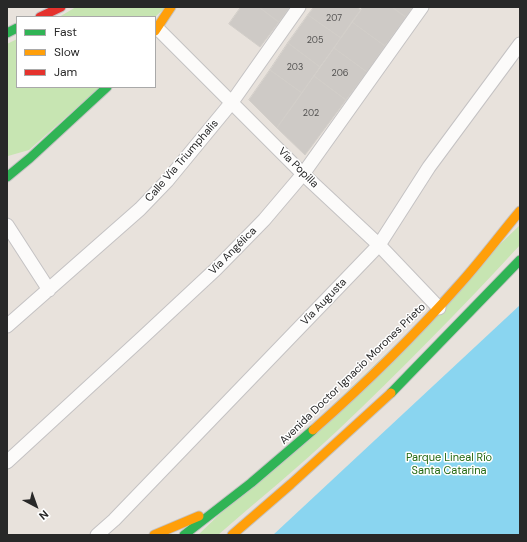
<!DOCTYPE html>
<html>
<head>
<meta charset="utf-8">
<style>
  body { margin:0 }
  #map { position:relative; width:527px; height:542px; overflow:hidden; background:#e8e2dc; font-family:"DM Sans",sans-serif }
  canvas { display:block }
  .frame { position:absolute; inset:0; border:8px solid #282828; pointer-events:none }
  .legend { position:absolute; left:16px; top:16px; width:140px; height:72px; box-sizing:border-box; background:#fff; border:1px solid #a9a9a9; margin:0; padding:5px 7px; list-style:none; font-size:12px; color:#282828 }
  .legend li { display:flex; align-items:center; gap:8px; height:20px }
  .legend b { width:20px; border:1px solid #a9a9a9 }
  .north { position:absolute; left:16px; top:486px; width:40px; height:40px; -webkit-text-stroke:3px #fff; paint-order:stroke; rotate:139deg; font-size:11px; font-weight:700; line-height:16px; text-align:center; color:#282828 }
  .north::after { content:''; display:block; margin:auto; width:14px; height:18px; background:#282828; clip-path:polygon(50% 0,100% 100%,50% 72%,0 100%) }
</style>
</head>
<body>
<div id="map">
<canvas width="527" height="542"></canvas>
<div class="frame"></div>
<ul class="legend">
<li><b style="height:5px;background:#30b455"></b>Fast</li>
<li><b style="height:5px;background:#ff9f0a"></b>Slow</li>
<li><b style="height:5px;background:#e5322d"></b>Jam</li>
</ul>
<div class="north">N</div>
</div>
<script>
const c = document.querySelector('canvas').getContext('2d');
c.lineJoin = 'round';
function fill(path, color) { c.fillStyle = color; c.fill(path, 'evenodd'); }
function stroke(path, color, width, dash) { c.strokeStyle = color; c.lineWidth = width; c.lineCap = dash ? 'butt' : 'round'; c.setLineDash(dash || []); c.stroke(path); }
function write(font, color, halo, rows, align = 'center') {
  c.font = font + ' "DM Sans",sans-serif'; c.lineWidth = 3; c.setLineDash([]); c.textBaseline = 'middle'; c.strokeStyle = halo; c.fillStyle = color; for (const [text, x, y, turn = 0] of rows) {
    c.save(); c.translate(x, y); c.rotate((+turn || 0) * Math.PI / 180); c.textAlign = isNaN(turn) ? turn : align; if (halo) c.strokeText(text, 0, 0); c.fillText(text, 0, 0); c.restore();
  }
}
fill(new Path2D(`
  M76,7H166L155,17H59Z
  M17,39V87H100L29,150L8,156H7V44Z
  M520,225V245C461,309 400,371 337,431C299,467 258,500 218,535H198Z`), '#c7e5b2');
fill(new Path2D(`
  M520,305V535H273Z`), '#8ad5f0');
const building = new Path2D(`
  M241,7H259L279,22L260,47L229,24Z
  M259,7H290L279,22Z
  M314,7H356L361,10L341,38L308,15Z
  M363,7H392L406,17L385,46L352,22Z
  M392,7H413L406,17Z
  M308,15L341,38L320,67L288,43Z
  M352,22L385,46L367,72L334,48Z
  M288,43L320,67L302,93L270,70Z
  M334,48L367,72L346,100L314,76Z
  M270,70L302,93L277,128L249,100Z
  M314,76L346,100L305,155L277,128Z`);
fill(building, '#cecac6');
stroke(building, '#d2cec9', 1);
const street = new Path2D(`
  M157,28L303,174L379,245L439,308
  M7,225L49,290
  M7,326L140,209L167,181L232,102L299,7
  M7,462L143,337L216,269L264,220L303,174L422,7
  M97,535L114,520L379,245L429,167L520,44`);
const fast = new Path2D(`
  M7,33L17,28
  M7,177L30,158L107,87
  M391,393L520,260
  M184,535L251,483L313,430`);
const slow = new Path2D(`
  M155,31L171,7
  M313,430C364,385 413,337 458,286C480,262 499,236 520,211
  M154,535L199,516
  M232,535L291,484L391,393`);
const jam = new Path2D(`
  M40,17L61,7`);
stroke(street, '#c4c2c3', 15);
stroke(fast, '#c4c2c3', 11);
stroke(slow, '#c4c2c3', 11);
stroke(jam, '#c4c2c3', 11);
stroke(street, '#fcfbfa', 13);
stroke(fast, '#30b455', 9);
stroke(slow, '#ff9f0a', 9);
stroke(jam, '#e5322d', 9);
write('9px', '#525150', null, [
  ["207",334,19],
  ["205",315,41],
  ["203",295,68],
  ["206",340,74],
  ["202",311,114]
]);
write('11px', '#282828', '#fff', [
  ["Calle Vía Triumphalis",182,161,-49],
  ["Vía Popilla",298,168,45],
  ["Vía Angélica",233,251,-45],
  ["Vía Augusta",324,302,-46],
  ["Avenida Doctor Ignacio Morones Prieto",353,374,-44]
]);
write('11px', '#246913', '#fff', [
  ["Parque Lineal Río",449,458],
  ["Santa Catarina",449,471]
]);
</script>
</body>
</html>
